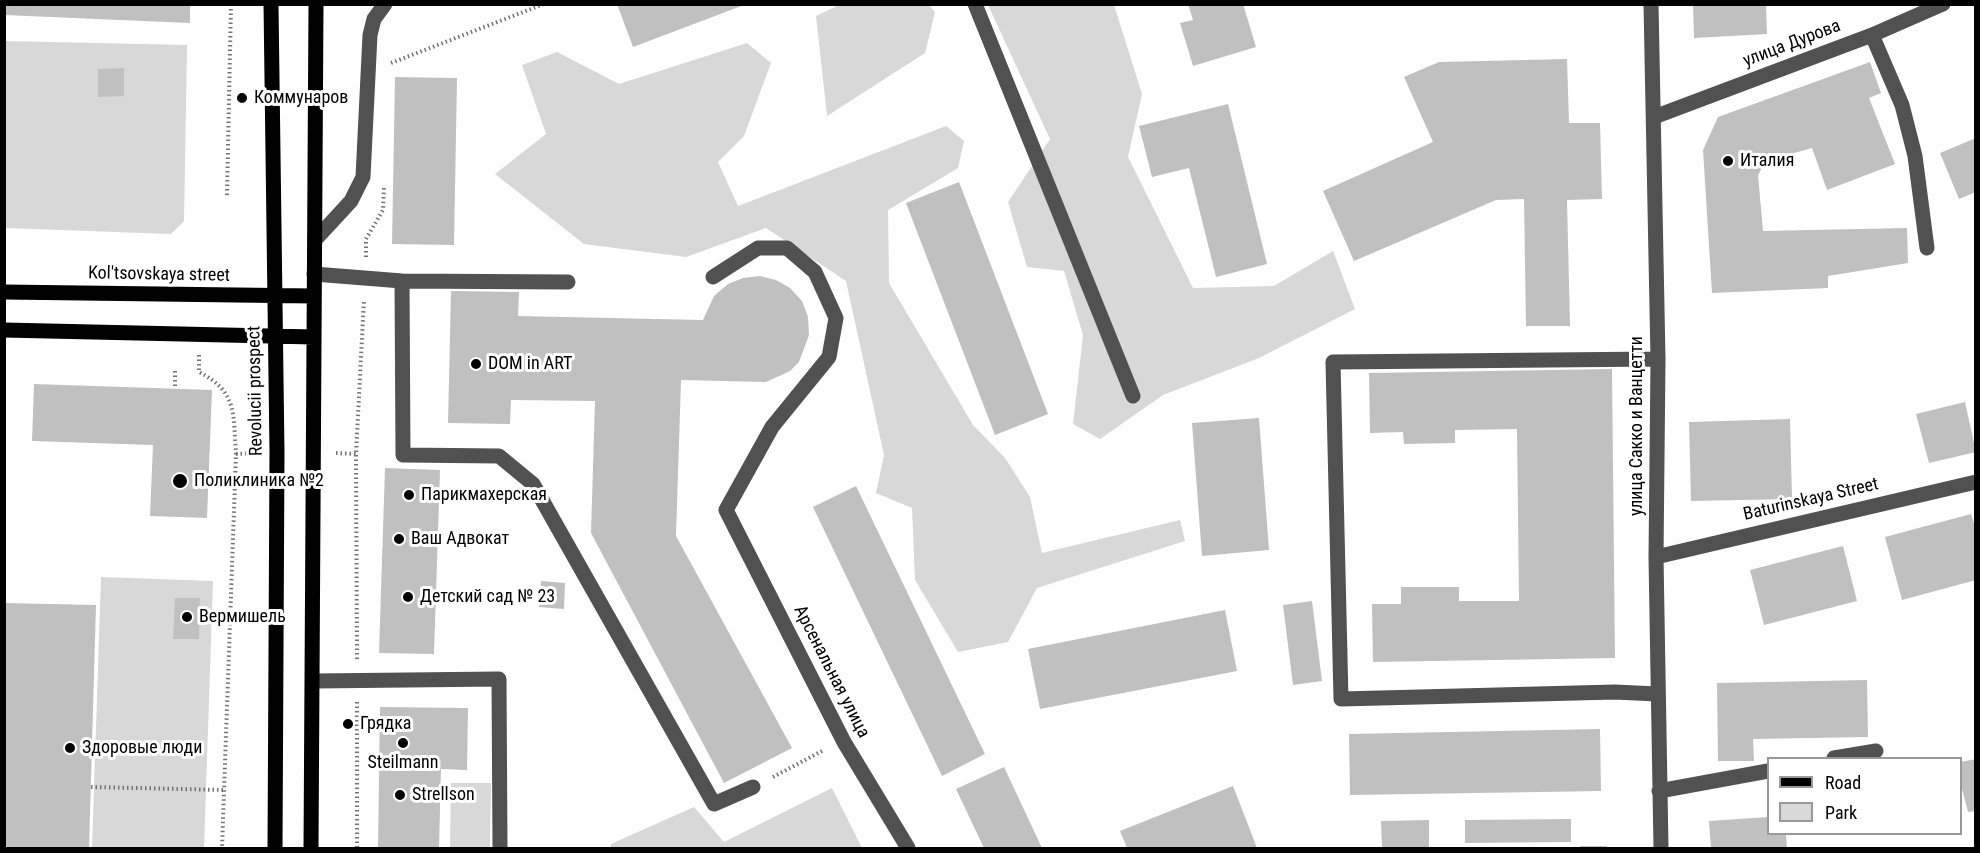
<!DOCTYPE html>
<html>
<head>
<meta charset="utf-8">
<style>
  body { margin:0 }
  #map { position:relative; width:1980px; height:853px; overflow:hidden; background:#fff; font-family:"Roboto Condensed",sans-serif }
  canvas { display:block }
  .frame { position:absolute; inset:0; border:6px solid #000; pointer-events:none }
  .legend { position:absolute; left:1767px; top:757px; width:195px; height:78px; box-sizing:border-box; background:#fff; border:2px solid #999; margin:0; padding:8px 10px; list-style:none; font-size:18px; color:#000 }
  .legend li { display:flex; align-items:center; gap:12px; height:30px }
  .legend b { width:30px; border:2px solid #999 }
</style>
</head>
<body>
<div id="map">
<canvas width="1980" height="853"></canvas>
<div class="frame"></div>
<ul class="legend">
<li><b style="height:8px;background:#000"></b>Road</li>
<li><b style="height:16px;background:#d8d8d8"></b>Park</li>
</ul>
</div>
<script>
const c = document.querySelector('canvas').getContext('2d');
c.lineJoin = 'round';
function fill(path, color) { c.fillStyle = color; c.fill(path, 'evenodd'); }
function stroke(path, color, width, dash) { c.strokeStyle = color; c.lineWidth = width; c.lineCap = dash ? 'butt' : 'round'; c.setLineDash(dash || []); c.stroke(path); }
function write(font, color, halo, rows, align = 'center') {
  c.font = font + ' "Roboto Condensed",sans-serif'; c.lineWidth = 6; c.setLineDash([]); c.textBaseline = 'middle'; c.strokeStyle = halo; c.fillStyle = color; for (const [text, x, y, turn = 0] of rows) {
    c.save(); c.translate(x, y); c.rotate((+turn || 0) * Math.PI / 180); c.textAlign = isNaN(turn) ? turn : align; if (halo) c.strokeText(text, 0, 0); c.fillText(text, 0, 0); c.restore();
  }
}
fill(new Path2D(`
  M841,4L929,5L935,12L925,53L827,116L816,16Z
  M988,5H1114L1142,94L1128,157L1193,288L1274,286L1333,251L1355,309L1259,358L1163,395L1100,439L1073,424L1083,335L1064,271L1027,267L1008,202L1050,139Z
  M5,41L187,45L184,221L171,234L5,228Z
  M747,43L771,63L744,136L718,162L738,206L946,126L964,141L958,168L888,210L889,283L973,425L1005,458L1030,497L1042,553L1180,520L1185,541L1037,588L1008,642L958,652L915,580L912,508L876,493L884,455L846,281L766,228L686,257L584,244L495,174L546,134L522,65L557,52L619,84Z
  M101,577L213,581L204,848H92Z
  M451,783H491L490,848H450Z
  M832,788L862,848H611V844L694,807L724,842Z`), '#d8d8d8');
fill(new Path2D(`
  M4,4H190V23L4,15Z
  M617,4H744V5L633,47Z
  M1188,4H1243L1256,47L1193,66L1180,23L1193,20Z
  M1693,4H1766L1767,34L1694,38Z
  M1567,59L1569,123H1600L1602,199L1567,200L1570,326H1526L1524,199L1496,200L1354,261L1323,191L1433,142L1404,77L1439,62Z
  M1870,62L1881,93L1869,98L1895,164L1827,190L1812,148L1766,161L1758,175L1763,231L1907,228L1908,263L1828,276V288L1712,293L1703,150L1718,117Z
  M124,68V96L98,97V69Z
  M395,77L457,78L454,245L392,244Z
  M1228,104L1267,264L1216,277L1189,168L1152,177L1139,126Z
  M1976,138V192L1959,199L1940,153Z
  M959,182L1048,414L995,435L906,203Z
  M760,276L776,280L790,288L802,301L808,317L809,335L799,362L790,371L766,382L681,380L676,536L792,748L724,783L591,533L595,401L511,400L510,424L448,423L451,291L519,292L518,316L703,320L714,296L728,284L743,278Z
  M1612,369L1615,658L1373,662L1372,604H1401V587H1459V601H1519L1517,429L1455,430V443L1404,444L1403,432L1370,433L1369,373Z
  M34,384L212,390L207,518L150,516L153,445L32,441Z
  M1965,402L1976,452L1929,463L1916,414Z
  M1259,418L1269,550L1202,556L1192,423Z
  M1790,419L1792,499L1691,501L1689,422Z
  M385,468L440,470L434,654L379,653Z
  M856,486L985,754L942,776L813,507Z
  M1971,514L1976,530V580L1902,600L1885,537Z
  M1843,546L1857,601L1764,625L1750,570Z
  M541,581L565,583L564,609L539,607Z
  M175,598H200L199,639H173Z
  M1312,601L1322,681L1293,685L1283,605Z
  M4,603L96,605L89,848H4Z
  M1225,610L1237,671L1040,709L1028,649Z
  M1867,680L1868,737L1753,739L1754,761H1718L1717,683Z
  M380,707L468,708L467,770L441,769L439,848H378Z
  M1600,729L1601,791L1350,795L1349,734Z
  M1976,759V811L1968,812L1960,781V762Z
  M1004,767L1042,848H984L956,789Z
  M1233,786L1257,848H1127L1120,831Z
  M1768,817V834H1786L1787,848H1711L1709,821Z
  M1571,819V842L1465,843V820Z
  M1429,820V848H1382L1381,821Z
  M1580,846H1607V848H1580Z`), '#c0c0c0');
stroke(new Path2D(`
  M391,63L544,4
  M227,195L231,4
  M366,257V239L383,210L384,188
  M199,355V372C238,392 233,414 236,454L222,848
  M175,371V389
  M336,453L356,454
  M236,454L256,453
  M357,659L356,454L364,300
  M357,702V848
  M773,777L824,750
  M91,787L224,790`), '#737373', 4, [1.5, 3]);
stroke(new Path2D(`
  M975,4L1133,396
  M1651,4L1658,359L1656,557L1661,848
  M1872,35L1902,105L1915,156L1927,248
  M1654,117L1872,35L1943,4
  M315,240L351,201L363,177L370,35L374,19L385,4
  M314,274L402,281L568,282
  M713,277L758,248H787L815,272L836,318L829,357L772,427L726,510L844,742L908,848
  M402,281L403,455L499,456L533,484L714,804L753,787
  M1656,557L1976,482
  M314,681L499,679L500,848
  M1657,694L1615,692L1341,699L1333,362L1658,359
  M1834,758L1876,751
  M1659,791L1768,771`), '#515151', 15);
stroke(new Path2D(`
  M271,4L277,452L275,848
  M4,292L314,296
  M4,330L314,337
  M311,848L316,4`), '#000', 15);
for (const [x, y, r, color] of [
  [242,98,6,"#000"],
  [1728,161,6,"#000"],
  [476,364,6,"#000"],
  [180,481,8,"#000"],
  [409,495,6,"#000"],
  [399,539,6,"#000"],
  [408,597,6,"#000"],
  [187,617,6,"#000"],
  [348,724,6,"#000"],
  [403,743,6,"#000"],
  [70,748,6,"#000"],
  [400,795,6,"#000"]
]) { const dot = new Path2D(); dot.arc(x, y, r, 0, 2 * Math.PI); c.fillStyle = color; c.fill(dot); stroke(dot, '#fff', 2); }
write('18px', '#000', '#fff', [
  ["улица Дурова",1792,44,-21],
  ["Kol'tsovskaya street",159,275,1],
  ["Revolucii prospect",256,391,-91],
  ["улица Сакко и Ванцетти",1637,426,-90],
  ["Baturinskaya Street",1811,500,-13],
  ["Арсенальная улица",831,672,63]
]);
write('18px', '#000', '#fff', [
  ["Коммунаров",254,98],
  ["Италия",1740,161],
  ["DOM in ART",488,364],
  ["Поликлиника №2",194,481],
  ["Парикмахерская",421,495],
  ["Ваш Адвокат",411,539],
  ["Детский сад № 23",420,597],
  ["Вермишель",199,617],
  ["Грядка",360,724],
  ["Здоровые люди",82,748],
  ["Steilmann",403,763,"center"],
  ["Strellson",412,795]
], 'left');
</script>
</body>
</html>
